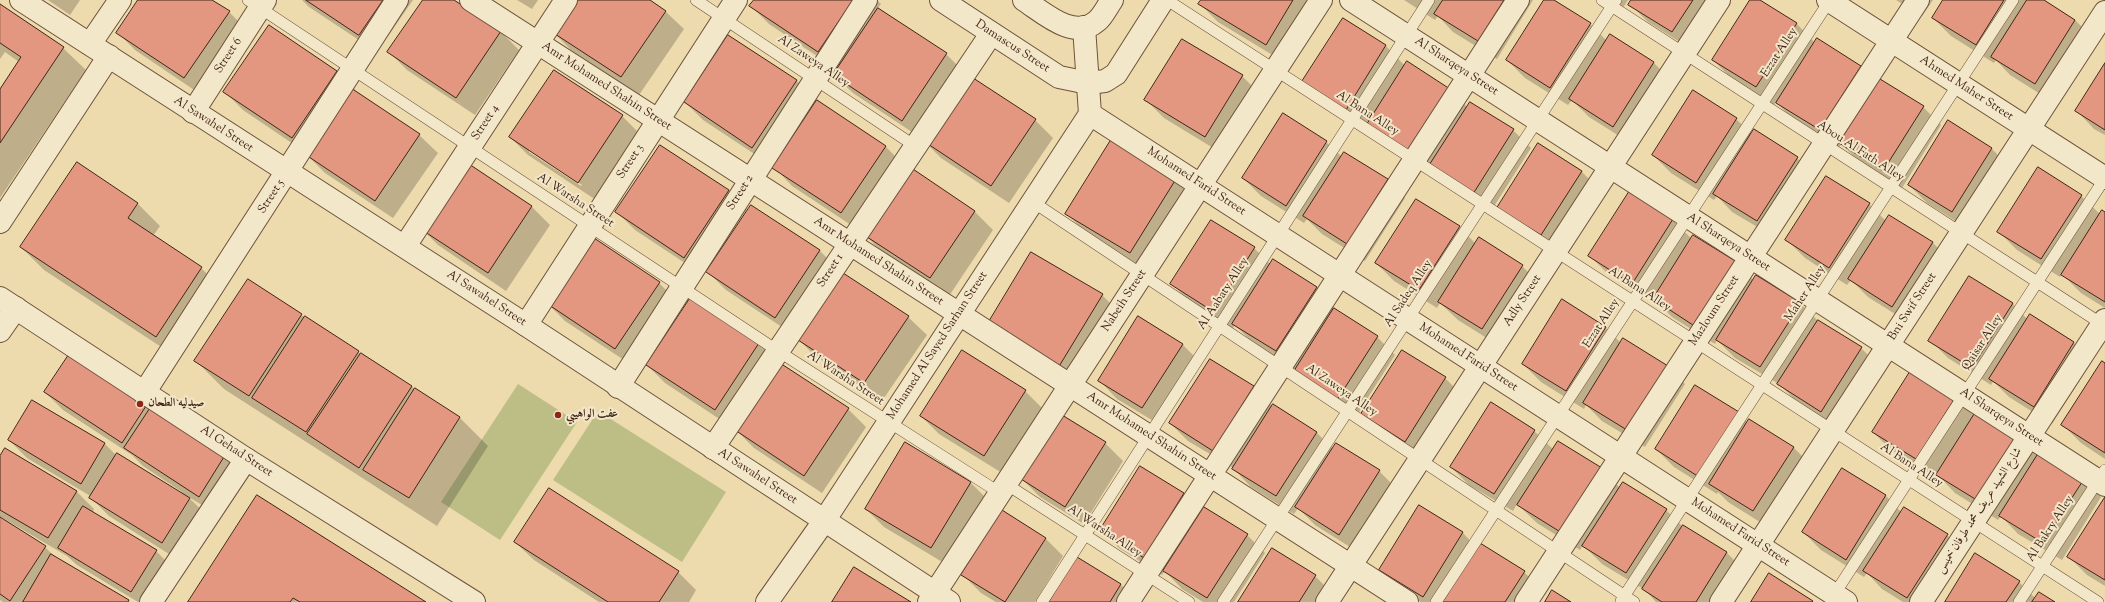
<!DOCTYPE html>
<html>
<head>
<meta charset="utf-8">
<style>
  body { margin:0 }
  canvas { display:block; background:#eddaad }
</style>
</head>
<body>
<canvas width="2105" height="602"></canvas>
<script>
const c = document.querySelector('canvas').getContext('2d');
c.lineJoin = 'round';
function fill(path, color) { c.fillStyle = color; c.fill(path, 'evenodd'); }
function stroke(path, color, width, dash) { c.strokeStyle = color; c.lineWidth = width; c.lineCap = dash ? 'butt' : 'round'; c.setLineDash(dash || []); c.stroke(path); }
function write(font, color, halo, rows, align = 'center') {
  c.font = font + ' "Sorts Mill Goudy",Amiri,serif'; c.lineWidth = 4; c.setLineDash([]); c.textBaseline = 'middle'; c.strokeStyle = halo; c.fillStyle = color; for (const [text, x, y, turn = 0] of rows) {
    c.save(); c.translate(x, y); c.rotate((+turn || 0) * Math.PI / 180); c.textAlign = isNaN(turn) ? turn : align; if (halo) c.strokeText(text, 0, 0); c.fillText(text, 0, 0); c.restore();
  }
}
fill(new Path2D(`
  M518,384L577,422L500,540L441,502Z
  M598,411L726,492L682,562L553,480Z`), '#bdbe86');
fill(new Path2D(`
  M48,0H80L70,15Z
  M139,0H211L229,12L247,30L203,96L135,50L117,32Z
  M302,0H413L377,52L309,7Z
  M424,0H452L501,32L519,50L475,115L407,70L389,52Z
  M517,0H538L532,9Z
  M648,0L665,11L684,29L639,95L571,50L553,32Z
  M755,0H877L881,4L878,8L946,54L964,72L921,138L853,93L834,75L838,70L769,24L751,6Z
  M1202,0H1323L1284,62L1218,22L1200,4Z
  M1404,0H1533L1497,59L1453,32L1438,16L1435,20Z
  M1545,0H1552L1590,24L1607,41L1654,63L1672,81L1632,144L1589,117L1572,100L1568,105L1525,78L1507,60Z
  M1610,0H1628L1623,8Z
  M1632,0H1722L1691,49L1648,22L1630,4Z
  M1751,0H1758L1796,23L1815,43L1860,67L1878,84L1923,107L1941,125L1902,188L1859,161L1841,144L1839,148L1795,121L1776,102L1774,105L1731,78L1713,60Z
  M1896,0H1933L1922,16Z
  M1944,0H2042L2075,20L2093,38L2053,102L2010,75L1996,60L1994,63L1951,36L1933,18Z
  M0,6L63,48L86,70L0,198V91L19,62L5,52L0,59Z
  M1343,19L1386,46L1405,66L1450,89L1467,107L1513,130L1531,148L1491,211L1321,101Z
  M269,26L337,71L355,89L354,91L419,135L438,153L393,218L325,173L307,155L308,154L243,110L225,92Z
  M729,36L797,81L815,99L771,165L703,120L685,102Z
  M2105,65V135L2094,129L2076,110Z
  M1242,76L1260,94L1223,154L1164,118L1146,100Z
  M818,102L886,147L904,165L860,231L792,186L774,167Z
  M622,116L640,134L596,200L528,155L510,137ZM529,149L582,185L581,186L529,152Z
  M1736,119L1752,134L1797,158L1815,176L1776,238L1732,212L1717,196L1714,200L1671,173L1653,155Z
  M1035,120L1053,138L1009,203L941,158L923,140Z
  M1949,122L1992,149L2010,167L1970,230L1927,203L1909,185Z
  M1326,142L1342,157L1387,180L1405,198L1365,261L1322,234L1307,219L1304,223L1261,196L1243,178Z
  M660,146L729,191L747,209L703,275L635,230L617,212Z
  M464,162L532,207L550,225L506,291L438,245L420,227Z
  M907,167L975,212L993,230L949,296L881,251L863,233Z
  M1581,171L1599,189L1560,253L1498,208Z
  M1175,180L1193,198L1148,271L1085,232L1067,214Z
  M1630,193L1672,220L1692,239L1737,263L1754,281L1800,303L1818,321L1861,348L1879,366L1839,429L1797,402L1779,384L1735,358L1717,340L1715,344L1672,317L1653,298L1651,301L1608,274L1590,256Z
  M2081,196L2101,215L2105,213V308L2081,293L2062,274L2060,277L2017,250L1999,232Z
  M138,204L160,226L153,236L201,268L224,290L178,358L44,270L21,247Z
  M1869,204L1886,221L1889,216L1933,243L1951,261L1911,324L1868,297L1851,280L1847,285L1805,258L1787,240Z
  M752,206L820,251L838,269L794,335L726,290L708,272Z
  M1459,227L1476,244L1522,266L1540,284L1501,347L1458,320L1440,303L1437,308L1394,281L1376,263Z
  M1254,248L1271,265L1316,287L1334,305L1333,309L1377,337L1395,355L1355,418L1296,370L1252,342L1235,325L1232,329L1190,302L1172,284Z
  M840,272L908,317L927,335L882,401L814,355L796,337Z
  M1969,277L2013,304L2028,320L2031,316L2074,343L2092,361L2052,424L2009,397L1993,381L1991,385L1948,358L1930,340Z
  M659,283L677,301L633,366L565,321L547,303Z
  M1102,295L1120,313L1077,385L1006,343Z
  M1563,300L1606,328L1621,343L1667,366L1685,384L1645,447L1602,421L1586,405L1584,409L1541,382L1523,364Z
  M301,315L460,418L488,446L437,526L224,389L196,361Z
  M759,344L777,362L733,428L665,383L647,365Z
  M1182,344L1200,362L1160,425L1117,399L1099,380Z
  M70,354L245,471L217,514L187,496L208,516L180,561L109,516L91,498L92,497L27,458L9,440L33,401L105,444L117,456L181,493L182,492L143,466L132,455L63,410L45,392Z
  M2105,364V459L2081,443L2063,425Z
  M1445,378L1463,396L1424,459L1362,414Z
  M1253,387L1272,406L1316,432L1333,449L1336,445L1379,471L1397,489L1358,552L1315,525L1298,508L1294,514L1251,487L1232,467L1188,441L1170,423Z
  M1025,391L1043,409L1002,473L939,434L921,416Z
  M1956,396L1975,415L2020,439L2038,456L2083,479L2101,497L2062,560L2018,534L2001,516L1998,520L1955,493L1936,473L1934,476L1891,450L1873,432Z
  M848,409L866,427L822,493L754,448L736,430Z
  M1739,413L1748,423L1793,447L1811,465L1771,529L1728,502L1718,492L1717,494L1674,467L1656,449Z
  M1534,431L1554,450L1602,469L1620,488L1666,510L1683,527L1727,553L1745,571L1725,602H1656L1645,590L1602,564L1583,545L1580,550L1537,523L1517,504L1513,511L1469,485L1451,467Z
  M1105,443L1123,461L1084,524L1040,497L1022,479Z
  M905,444L971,483L989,501L949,566L884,527L866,509Z
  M0,458L76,491L94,509L93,512L156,551L174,569L154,602H138L77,565L67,556L1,517L0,518L45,547L57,559L129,602H3L0,600Z
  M1141,467L1184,494L1202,512L1247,535L1265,553L1234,602H1203L1182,589L1165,571L1162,575L1119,548L1101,530Z
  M1843,469L1886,496L1901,512L1947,535L1965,553L1934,602H1903L1882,589L1867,573L1864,577L1821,550L1803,532Z
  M257,496L425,602H189Z
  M2105,499V586L2087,575L2069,557Z
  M1420,506L1463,533L1478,549L1524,572L1542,590L1534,602H1421L1398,587L1380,569Z
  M1045,538L1063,556L1035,602H996L981,593L963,575Z
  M515,542L678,572L696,590L689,602H599L534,560Z
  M1078,558L1121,585L1138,602H1050Z
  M1315,576L1333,594L1328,602H1239Z
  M2019,582L2036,599L2053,602H1946Z`), '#0003');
const building = new Path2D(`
  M138,0H212L230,11L184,78L116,33Z
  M306,0H383L359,35Z
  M423,0H454L501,31L456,98L387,52Z
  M573,0H650L666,11L621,77L552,32Z
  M754,0H853L818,52L749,6Z
  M1201,0H1293L1266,45L1198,4Z
  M1443,0H1504L1478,41L1434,14Z
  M1544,0H1554L1591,23L1550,88L1506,60Z
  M1631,0H1693L1672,32L1628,5Z
  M1750,0H1760L1797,23L1756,87L1712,60Z
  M1943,0H2004L1976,45L1932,18Z
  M2027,0H2044L2075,20L2035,84L1991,57Z
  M0,4L64,47L0,143V89L21,57L0,43Z
  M878,8L947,53L902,121L833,75Z
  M1343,18L1386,45L1346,110L1301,83Z
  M269,25L337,71L292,138L223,92Z
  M1610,34L1654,62L1613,127L1569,99Z
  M728,35L797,80L752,148L684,102Z
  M1817,38L1861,66L1820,130L1776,103Z
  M1182,39L1243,75L1205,137L1144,100Z
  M1407,61L1450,89L1410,153L1366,126Z
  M2105,63V130L2075,111Z
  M554,70L623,115L578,183L509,137Z
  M967,74L1036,119L991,186L922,140Z
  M1880,79L1924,106L1883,171L1839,143Z
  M351,88L420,134L375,201L306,155Z
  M1693,90L1737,118L1696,183L1652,155Z
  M817,100L886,146L841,213L772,168Z
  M1470,102L1514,129L1473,194L1429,166Z
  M1283,113L1327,141L1286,206L1242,178Z
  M1948,120L1992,148L1952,212L1908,185Z
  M1754,129L1798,157L1757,221L1713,194Z
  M1111,140L1176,179L1130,253L1065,214Z
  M1538,143L1582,171L1541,235L1497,208Z
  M660,145L729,190L684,258L615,212Z
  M1344,152L1388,179L1347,244L1303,216Z
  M463,160L532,206L488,273L419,228Z
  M77,162L138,203L128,218L202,267L156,337L20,247Z
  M907,165L975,211L930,278L861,233Z
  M2038,167L2082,195L2041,259L1997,232Z
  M1826,176L1870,203L1829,268L1785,240Z
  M1629,192L1673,219L1632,284L1588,256Z
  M1416,199L1460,226L1419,290L1375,263Z
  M751,205L820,250L775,318L706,272Z
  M2102,210L2105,212V302L2061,275Z
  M1889,215L1933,242L1892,307L1848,279Z
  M1211,220L1255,247L1214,312L1170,284Z
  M1693,235L1737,262L1696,327L1653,299Z
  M591,236L660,282L615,349L546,303Z
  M1479,237L1523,265L1482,329L1438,302Z
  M1031,252L1103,294L1058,368L987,325Z
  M1273,259L1317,287L1276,351L1232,324Z
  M840,271L909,316L864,383L795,338Z
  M1756,275L1801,303L1760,367L1716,340Z
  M1969,276L2013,303L1972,368L1928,341Z
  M248,279L302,314L249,396L194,361Z
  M691,297L759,343L715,410L646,365Z
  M1562,299L1606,327L1566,391L1522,364Z
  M1334,308L1378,336L1337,400L1293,373Z
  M2030,314L2074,342L2034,407L1989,379Z
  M305,316L359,351L306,432L252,398Z
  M1138,316L1183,344L1142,408L1098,381Z
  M1818,320L1862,347L1821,412L1777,384Z
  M1623,338L1668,366L1627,430L1583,403Z
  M962,350L1026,390L984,456L920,416Z
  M1402,350L1446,377L1405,442L1361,414Z
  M70,353L148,403L122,443L44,392Z
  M361,353L412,386L359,468L307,434Z
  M1210,359L1254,386L1213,451L1169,423Z
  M2102,361L2105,363V453L2061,425Z
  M780,363L849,408L804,476L735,430Z
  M1913,367L1957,395L1916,459L1872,432Z
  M1695,385L1739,412L1699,477L1655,449Z
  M415,388L460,417L409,498L363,470Z
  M32,400L105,443L81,484L8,440Z
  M1491,402L1535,430L1494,494L1450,467Z
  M153,404L227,452L199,497L124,448Z
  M1273,404L1317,432L1276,496L1232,469Z
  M1977,410L2021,438L1980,502L1936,475Z
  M1062,415L1106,442L1065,507L1021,479Z
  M1749,419L1794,447L1753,511L1709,484Z
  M1558,441L1602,468L1562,533L1517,505Z
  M905,442L971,482L931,548L865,509Z
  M1336,443L1380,470L1339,535L1295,507Z
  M5,448L77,491L48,538L0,510V456Z
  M2040,451L2084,479L2043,543L1999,516Z
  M117,453L190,498L162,543L89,498Z
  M1140,466L1184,493L1144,558L1100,530Z
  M1842,468L1886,495L1846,560L1802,532Z
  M1623,482L1667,509L1626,573L1582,546Z
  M549,488L679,571L659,602H608L514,542Z
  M257,495L426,602H300L293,598L290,602H188Z
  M2105,497V580L2067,557Z
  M1419,505L1463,532L1423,597L1379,570Z
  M83,506L157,550L131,592L58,548Z
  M1204,507L1248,534L1207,598L1163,571Z
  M1904,507L1948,534L1907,598L1863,571Z
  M1002,510L1046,538L1005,602L961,575Z
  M0,517L46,546L10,601L0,594Z
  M1683,525L1727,552L1696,602H1662L1642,589Z
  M1480,543L1525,571L1505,602H1443Z
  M1272,548L1316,575L1299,602H1238Z
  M1975,553L2020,581L2006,602H1945Z
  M51,554L129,600L128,602H23Z
  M1077,557L1121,584L1110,602H1049Z
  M854,567L911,602H832Z
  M1769,573L1813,601L1812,602H1751Z
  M1552,590L1571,602H1545Z
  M2039,592L2055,602H2032Z`);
fill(building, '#e49780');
stroke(building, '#422517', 1);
const service = new Path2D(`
  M248,0L778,351L1000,493
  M696,0L915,146
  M1167,0L2098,602
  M1602,0L2105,326
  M1033,202L1634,602
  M1006,484L1189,602
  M1832,598L2105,178
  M1621,601L2013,0
  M1042,602L1429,0
  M1223,602L1616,0
  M1436,602L1830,0
  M2019,602L2105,470`);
const minor = new Path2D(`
  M471,0L1407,602
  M1351,0L2105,485
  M1828,0L2105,178
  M90,44L120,0
  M193,112L265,0
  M1090,114L1846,602
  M0,222L109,56
  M405,246L566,0
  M526,325L736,0
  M0,331L16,308
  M618,387L866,0
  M144,393L397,0
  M713,448L991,34
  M151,602L246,459
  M767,602L824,521L1090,114L1084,27
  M929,602L1321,0
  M1128,602L1518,0
  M1327,602L1719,0
  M1526,602L1918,0
  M1721,602L2105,12
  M1921,602L2105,320`);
const tertiary = new Path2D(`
  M21,0L526,325L949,602
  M941,0L1059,77L1088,83L1105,81L1116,74L1163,0
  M1024,0C1044,13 1074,41 1097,21C1103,16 1107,7 1112,0
  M0,298L246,459L474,602`);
stroke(service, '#6d523c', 12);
stroke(minor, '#6d523c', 24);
stroke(tertiary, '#6d523c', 24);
stroke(service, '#f3e7ca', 11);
stroke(minor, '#f3e7ca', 22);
stroke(tertiary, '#f3e7ca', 22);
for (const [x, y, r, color] of [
  [140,404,4,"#8f2418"],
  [558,415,4,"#8f2418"]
]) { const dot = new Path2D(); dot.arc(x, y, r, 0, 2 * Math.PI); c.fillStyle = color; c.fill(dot); stroke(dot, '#f3e7ca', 1.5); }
write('12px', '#422517', '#f3e7ca', [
  ["Damascus Street",1012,47,33],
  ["Ezzat Alley",1780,53,-57],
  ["Street 6",229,56,-57],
  ["Al Zaweya Alley",813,62,34],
  ["Al Sharqeya Street",1456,67,33],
  ["Amr Mohamed Shahin Street",606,87,33],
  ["Ahmed Maher Street",1966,89,33],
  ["Al Bana Alley",1367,114,33],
  ["Street 4",486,123,-57],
  ["Al Sawahel Street",213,125,33],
  ["Abou Al Fath Alley",1860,152,33],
  ["Street 3",631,162,-57],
  ["Mohamed Farid Street",1196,182,33],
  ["Street 2",741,193,-58],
  ["Street 5",272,197,-57],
  ["Al Warsha Street",575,201,33],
  ["Al Sharqeya Street",1728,243,33],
  ["Amr Mohamed Shahin Street",878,262,33],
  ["Street 1",831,271,-57],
  ["Al Bana Alley",1639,290,33],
  ["Al Aabaty Alley",1224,294,-57],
  ["Al Sadeq Alley",1409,294,-57],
  ["Maher Alley",1806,294,-57],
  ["Al Sawahel Street",486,299,33],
  ["Nabeih Street",1125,301,-57],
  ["Adly Street",1523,301,-57],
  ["Bni Swif Street",1913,307,-57],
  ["Mazloum Street",1715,311,-57],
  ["Ezzat Alley",1602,324,-57],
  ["Qaisar Alley",1983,343,-57],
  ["Mohamed Al Sayed Sarhan Street",938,346,-57],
  ["Mohamed Farid Street",1468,358,33],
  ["Al Warsha Street",845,379,33],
  ["Al Zaweya Alley",1341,391,34],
  ["Al Sharqeya Street",2001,418,33],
  ["Amr Mohamed Shahin Street",1151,437,33],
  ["Al Gehad Street",236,452,33],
  ["Al Bana Alley",1911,466,33],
  ["Al Sawahel Street",757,477,33],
  ["شارع الشهيد عريف محمد طرفان خميس",1980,511,-57],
  ["Al Bakry Alley",2051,529,-57],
  ["Al Warsha Alley",1104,532,33],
  ["Mohamed Farid Street",1740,533,33]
]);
write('bold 12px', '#422517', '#f3e7ca', [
  ["صيدليه الطحان",148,404],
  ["عفت الواهيبي",566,415]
], 'left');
</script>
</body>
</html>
